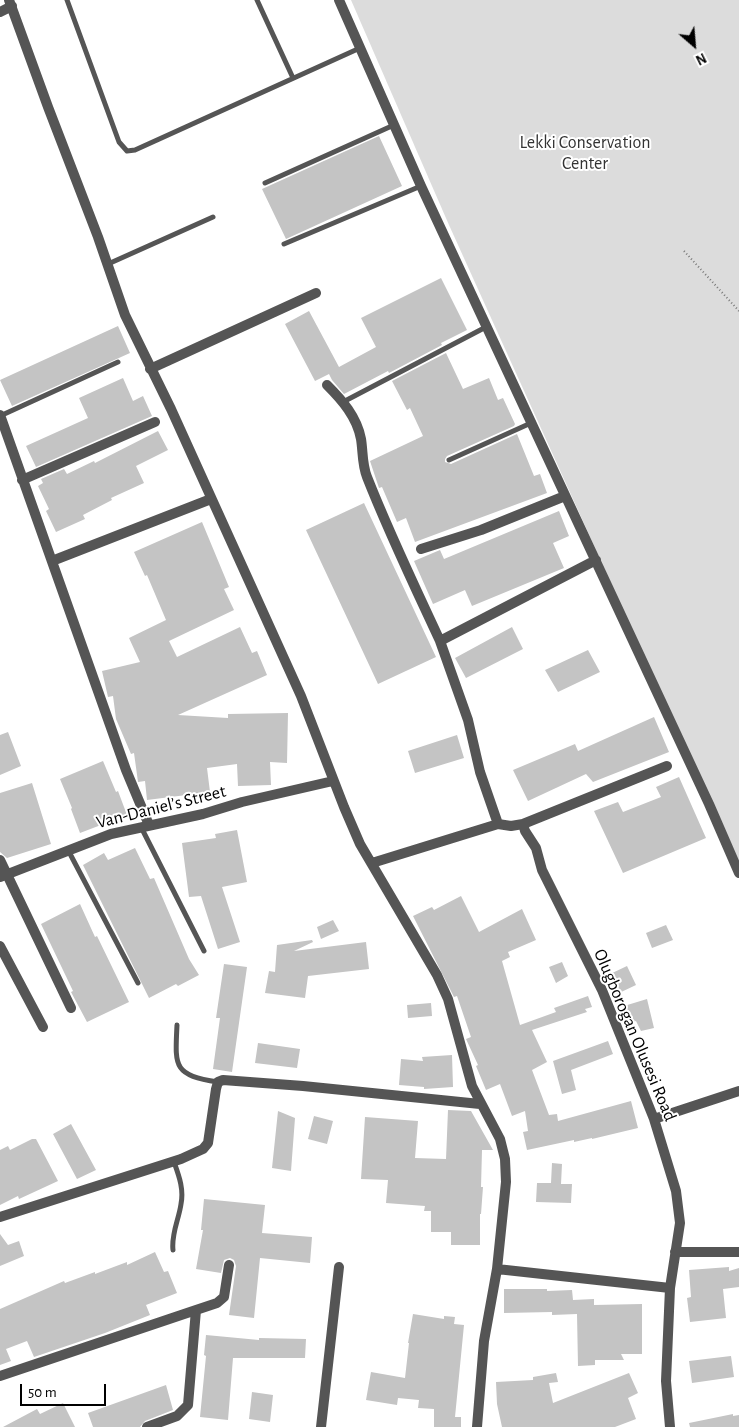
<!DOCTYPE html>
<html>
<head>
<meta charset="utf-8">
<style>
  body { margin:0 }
  #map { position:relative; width:739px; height:1427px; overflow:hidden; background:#fff; font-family:"Alegreya Sans",sans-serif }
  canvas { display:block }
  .north { position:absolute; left:669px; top:20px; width:50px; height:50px; -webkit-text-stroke:4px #fff; paint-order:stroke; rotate:153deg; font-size:14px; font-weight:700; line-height:20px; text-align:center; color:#000 }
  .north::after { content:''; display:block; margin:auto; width:18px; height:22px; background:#000; clip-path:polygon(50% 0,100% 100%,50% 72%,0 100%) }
  .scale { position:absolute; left:20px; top:1384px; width:86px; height:22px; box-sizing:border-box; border:2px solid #000; border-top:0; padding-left:6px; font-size:15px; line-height:18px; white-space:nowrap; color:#000; -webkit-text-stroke:4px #fff; paint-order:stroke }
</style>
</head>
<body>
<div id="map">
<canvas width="739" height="1427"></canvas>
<div class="north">N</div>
<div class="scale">50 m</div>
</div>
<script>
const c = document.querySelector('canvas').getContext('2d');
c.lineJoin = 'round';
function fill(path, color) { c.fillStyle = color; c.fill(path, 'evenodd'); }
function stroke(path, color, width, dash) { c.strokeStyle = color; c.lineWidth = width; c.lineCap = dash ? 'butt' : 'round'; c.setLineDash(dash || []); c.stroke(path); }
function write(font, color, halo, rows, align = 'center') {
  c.font = font + ' "Alegreya Sans",sans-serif'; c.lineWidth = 4; c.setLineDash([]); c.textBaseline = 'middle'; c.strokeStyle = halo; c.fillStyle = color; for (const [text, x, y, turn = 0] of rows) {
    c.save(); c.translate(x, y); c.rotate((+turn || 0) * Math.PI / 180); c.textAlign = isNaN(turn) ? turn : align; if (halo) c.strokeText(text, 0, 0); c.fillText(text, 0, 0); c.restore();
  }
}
fill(new Path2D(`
  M351,0H739V866L449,225Z`), '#dcdcdc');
fill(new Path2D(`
  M379,136L402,186L286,239L262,189Z
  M441,278L467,330L441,343L442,345L389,373L388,371L344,394L332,380L329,374L315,381L285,324L309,311L339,367L376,347L361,318Z
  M118,326L130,353L12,406L0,380Z
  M446,353L463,389L489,378L498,400L503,398L515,424L514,426L447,456L445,459V462L451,464L517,434L534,476L540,474L547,493L415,542L406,518L397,522L382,487L379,488L370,461L423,436L410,408L407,410L392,381Z
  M123,378L133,401L143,396L152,416L36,467L26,446L88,418L79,398Z
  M158,431L168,450L136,466L144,483L111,498L112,500L83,515L85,519L56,532L46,511L49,509L38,486L43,483L41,479L64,469L67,474L94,461L95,463Z
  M364,503L436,657L378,684L306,530Z
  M559,511L569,536L553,543L564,568L472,606L465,590L433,604L414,561L440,550L444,559Z
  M202,522L229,587L224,589L234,610L169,641L177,657L240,627L252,653L257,651L267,675L178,715L228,718V714L288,713L287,763L270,762L271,785L238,786L237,764L207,768L210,792L147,800L145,781L138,782L134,753L131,754L116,719L113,696L108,697L102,671L140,662L129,638L166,620L147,575L145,576L134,552Z
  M512,627L523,649L466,678L455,658Z
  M588,650L600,672L558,692L545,670Z
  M654,717L669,752L593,782L586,774L528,801L513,770L575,744L578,751Z
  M8,732L21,766L0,775V735Z
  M457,735L464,758L415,773L408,751Z
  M103,761L116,792L118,791L127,815L80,833L71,809L72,808L60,779Z
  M679,777L706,838L623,873L594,811L618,802L623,812L661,797L656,787Z
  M32,783L51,844L7,858L0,852V793Z
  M237,830L247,882L222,887L240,942L218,949L201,896L189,897L182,843L216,838L215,834Z
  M135,848L150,879L154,878L189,959L199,975L178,986L176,984L149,998L83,865L104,853L108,860Z
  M461,896L479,932L522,909L536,940L508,952L510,957L502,961L520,1025L556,1012L554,1008L588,996L592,1007L585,1009L587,1012L532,1030L547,1062L532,1070L549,1115L557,1114L558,1121L631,1101L638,1128L592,1139V1138L574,1142V1140L527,1150L523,1132L528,1131L525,1111L512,1116L500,1084L486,1090L476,1066L478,1065L466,1039L471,1037L457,996L454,997L413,916L432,907L434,910Z
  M80,904L95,937L97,936L129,1002L87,1022L71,992L73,991L41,924Z
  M333,920L339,931L321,939L317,927Z
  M666,925L673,940L652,948L646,933Z
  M312,940L313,942L294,951L366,942L369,969L308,976L305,998L265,993L269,971L275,972L277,945Z
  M562,962L568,976L556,983L549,967Z
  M224,964L247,967L232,1072L213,1069L220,1018H216Z
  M627,966L636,985L617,994L608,975Z
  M647,999L654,1028L641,1031L636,1021L629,1023L624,1006Z
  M431,1003L432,1016L408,1018L407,1005Z
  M608,1041L613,1054L571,1070L576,1090L562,1094L553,1061Z
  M258,1043L300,1049L297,1068L255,1063Z
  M452,1055L453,1087L424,1089V1087L399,1085L401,1059L423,1061L422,1057Z
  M448,1110L471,1111L493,1150H482L481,1187H483L481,1214H480V1245H451V1232H431V1211H424L425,1206L386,1203L388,1180L361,1179L365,1117L418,1121L415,1158L446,1159Z
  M278,1111L295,1118L291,1171L272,1168Z
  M314,1116L333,1121L327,1144L308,1139Z
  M71,1124L96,1170L77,1179L53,1134Z
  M32,1139H36L58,1181L19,1199L18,1196L0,1205V1150L8,1146L10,1150Z
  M552,1163L562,1164L561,1184H572L571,1203L536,1202L537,1183H551Z
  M204,1199L265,1205L262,1233L312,1237L310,1263L260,1258L254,1318L229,1315L236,1266L234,1260L230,1258L224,1260L221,1273L196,1269L203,1230H201Z
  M0,1234L8,1245L19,1241L24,1256L0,1266Z
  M155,1252L164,1272L168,1271L177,1293L146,1305L150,1315L105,1333L34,1357L27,1341L6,1349L11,1361L0,1365V1309L64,1281L65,1283L95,1272V1274L127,1262V1265Z
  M729,1267V1271L739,1268V1287L723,1289L726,1318L690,1322L687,1298L691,1297L689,1270Z
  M504,1289H547V1291L572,1290L573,1300L594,1299V1305L642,1304V1354H621L624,1360H595V1365L578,1366L577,1314L552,1315V1312L504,1313Z
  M413,1314L444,1319V1316L455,1317L454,1324L464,1325L455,1417H461V1427H434V1409L418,1408L419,1400L398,1398L397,1405L366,1400L371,1372L405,1378L409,1343H408Z
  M206,1335L259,1340V1338L306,1339L305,1358H233L228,1420L200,1417L206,1356L204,1355Z
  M731,1356L734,1377L692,1383L689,1361Z
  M556,1373L558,1382L549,1383L553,1403L629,1373L638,1393L628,1398L636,1419L615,1427H502L497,1404L496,1382L533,1380V1377Z
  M166,1385L173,1410L145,1421L140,1427H93L88,1413Z
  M252,1392L273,1395L270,1422L249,1419Z
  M63,1403L75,1427H3L37,1409L40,1414Z
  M733,1414V1416L739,1415V1427H690L689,1423Z`), '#c4c4c4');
stroke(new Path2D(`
  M684,251L739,311`), '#777', 2, [1, 2.5]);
stroke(new Path2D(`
  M67,0L119,142L127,151L135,150L360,48
  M257,0L293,78
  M265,183L394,125
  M284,244L421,186
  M108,264L213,217
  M343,402L486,327
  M0,416L118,362
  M449,460L531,423
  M141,827L204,951
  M68,850L138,983
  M177,1025C175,1067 173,1075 218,1082
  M173,1250C171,1234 179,1219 181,1204C184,1189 179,1176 174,1162`), '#555', 5);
stroke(new Path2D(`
  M9,0L48,107L98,237L125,315L171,409L301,696L344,807L360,844L437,975L448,999L472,1086L500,1139L505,1159L506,1182L497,1269L484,1341L477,1427
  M339,0L421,186L709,804L739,873
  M0,12L12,6
  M150,369L316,293
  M327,385C342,400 357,417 361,439C363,451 362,465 367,477C389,533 415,587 440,641L596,560
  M0,415L126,770L149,825
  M22,480L155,422
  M421,549L481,530L565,496
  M52,561L211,499
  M440,641L468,720L480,772L498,824
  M523,824L667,766
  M0,860L71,1008
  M372,863L498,824L511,826L523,824L525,831L536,848L542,870L602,990L654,1119L676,1191L680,1223L670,1288L666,1381L670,1427
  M0,877L111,834L203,814L242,802L333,781
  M0,946L43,1027
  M654,1119L739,1091
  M0,1217L181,1159L203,1149L208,1143L216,1089L218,1082L223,1080L303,1086L480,1104
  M675,1252H739
  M497,1269L670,1288
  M196,1310L217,1303L224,1297L229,1265
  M0,1376L196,1310L188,1405L177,1416L147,1427
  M321,1427L339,1267`), '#555', 10);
write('18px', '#333', '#fff', [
  ["Lekki Conservation",585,143],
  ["Center",585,164]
]);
write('18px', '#000', '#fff', [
  ["Van-Daniel’s Street",161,807,-14],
  ["Olugborogan Olusesi Road",635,1035,67]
]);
</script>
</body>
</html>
